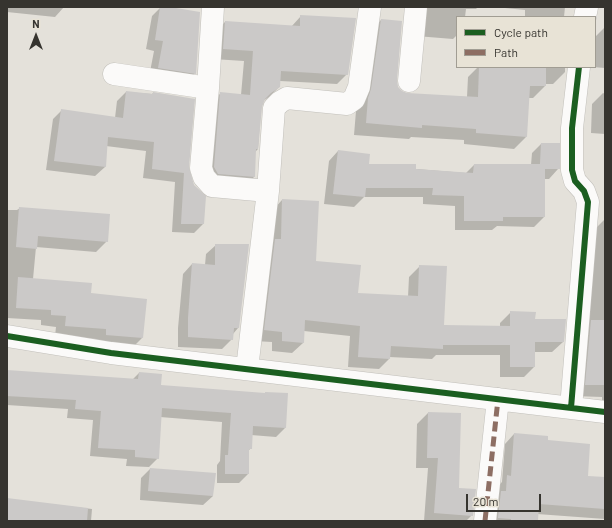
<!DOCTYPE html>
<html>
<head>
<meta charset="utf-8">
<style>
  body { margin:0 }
  #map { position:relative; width:612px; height:528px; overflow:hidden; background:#e4e1da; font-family:Barlow,sans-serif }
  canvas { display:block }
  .frame { position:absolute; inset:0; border:8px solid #36342f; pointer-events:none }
  .legend { position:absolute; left:456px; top:16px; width:140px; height:52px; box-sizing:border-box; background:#e8e3d6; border:1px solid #a19d93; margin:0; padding:5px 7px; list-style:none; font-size:12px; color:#36342f }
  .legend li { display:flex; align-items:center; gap:8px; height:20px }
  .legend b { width:20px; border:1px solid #a19d93 }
  .north { position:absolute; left:16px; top:16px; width:40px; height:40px; -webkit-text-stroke:3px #e8e3d6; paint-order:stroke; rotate:0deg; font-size:11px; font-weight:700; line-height:16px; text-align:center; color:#36342f }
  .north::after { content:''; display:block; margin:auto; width:14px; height:18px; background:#36342f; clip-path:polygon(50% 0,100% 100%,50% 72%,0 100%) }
  .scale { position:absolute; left:466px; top:494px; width:75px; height:18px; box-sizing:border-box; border:2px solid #36342f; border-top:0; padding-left:5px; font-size:12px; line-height:14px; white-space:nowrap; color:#36342f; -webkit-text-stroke:3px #e8e3d6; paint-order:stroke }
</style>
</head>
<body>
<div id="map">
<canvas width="612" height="528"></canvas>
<div class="frame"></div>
<ul class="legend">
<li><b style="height:5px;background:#1b5e20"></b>Cycle path</li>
<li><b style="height:5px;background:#8d6e63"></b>Path</li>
</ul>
<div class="north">N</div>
<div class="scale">20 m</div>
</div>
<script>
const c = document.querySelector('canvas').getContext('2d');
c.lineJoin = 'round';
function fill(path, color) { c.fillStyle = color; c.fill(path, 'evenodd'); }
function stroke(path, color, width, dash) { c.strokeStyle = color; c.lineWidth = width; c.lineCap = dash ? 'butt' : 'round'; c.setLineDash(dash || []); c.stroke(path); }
fill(new Path2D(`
  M7,7H64L55,17L7,12V17Z
  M161,7H164L195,73L186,83L149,77L154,51L146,49L152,16Z
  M418,7H478L476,9H466L465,17H457V35L453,39L416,36Z
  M495,7H565L564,17H525V10Z
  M301,16L347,74L337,84L280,81L279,87L269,97L263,101L261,106L258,149L255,152L254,177L244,187L208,184L210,103L221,93L241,95L244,61L213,59L215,32L225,22L291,27Z
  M381,20L397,86L401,92L408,94L467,97L468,77L478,67H565V72L553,84H545V86L533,98H528L526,137L514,149L464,144V140L411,137L409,139L354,135L356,111L360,102L369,32Z
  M605,27V68L592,67H595V37Z
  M126,92L152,94L153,93L194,186L205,196L203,224L194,233L172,232L175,182L143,178L146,151L106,146L105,167L95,176L46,170L53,119L62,110L115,118L117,101Z
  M603,93L605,94V134L591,133L592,104Z
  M541,144L558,169L549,179H544V217L534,227L497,226L492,230H455V206L423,204V197H364L354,207L324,204L329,161L338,151L367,165L466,173L474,165H531L532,153Z
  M282,200L315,262L357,294L408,297L409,277L420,266L443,326L500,327V323L511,312L534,320L563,342L552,352H534V367L524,377H500V355H436L432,359L389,357V359L379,369L348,367L350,336L304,331L303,343L292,353L272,351V342L254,341L272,211Z
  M20,208L107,241L96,252L36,247L33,279L90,294L146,300L142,338L132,348L96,345V339L55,336L56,327L41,325V320L7,318V210H17Z
  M605,219V401H602V397L574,396L593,231Z
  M216,245L238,328L233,334L232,339L222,349L178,347V328L183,274L192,264L205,265L206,254Z
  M7,371L132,380L139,373L160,386L264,394L265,393L287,394L285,428L276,437L251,435V448L248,451V474L239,483H217V465L220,461L222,422L160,417L158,458L149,467L126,466L127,459L90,456L93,420L67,418L68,409L7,405Z
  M428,413L460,414L458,489L472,515L466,521H424L428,468H416L417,424Z
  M514,434L547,441L587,477L605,478V519L537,514V521H489L498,486L502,482L505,444Z
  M150,469L213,496L203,505L140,500L141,478Z
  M7,499L92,509L91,521H7Z`), '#0003');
fill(new Path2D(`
  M160,7H170L200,12L196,74L158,68L163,41L155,40Z
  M300,15L356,18L348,75L281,71L280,87L271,93L265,99L262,107L258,149H256L255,177L218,174L214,167L220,92L250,95L253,51L223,49L225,21L300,26Z
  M381,19L402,21L397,80L398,87L402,91L407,93L478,97L479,67H546V86H530L527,137L476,133V129L422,125V128L366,123L368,98L371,89Z
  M126,91L153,94V92L195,99L189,167L194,185L206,196L204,224H181L184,173L152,169L154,142L108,137L106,167L54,161L61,109L123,118Z
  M541,143H560V169H545V217H503V221H464V196L432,195L433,188H366L365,197L333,194L338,150L370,154L369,164H416V169L473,173L474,164H540Z
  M282,199L319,201L316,261L361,265L358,293L418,296L419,265L447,266L444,325L510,326V311L536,312L535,319H566L564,342H535V367H510V345H443V349L391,346L390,359L358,357L360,326L305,320L304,343L282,341V332L264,330L275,239H281Z
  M19,207L110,214L108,242L38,236L37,249L16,247Z
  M215,244H249L239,328H234L233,340L188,337V318L192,263L215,265Z
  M18,277L92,283L91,293L147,299L143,338L106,335V329L65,326L66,316L51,315V310L16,308Z
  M591,320H605V385H585Z
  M7,370L138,379L139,372L162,374L161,385L265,393V392L288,393L286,428L253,426L252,449H249V474H225V455H228L231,413L162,408L159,459L135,457V450L98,448L101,411L75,409L76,400L7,396Z
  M428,412L461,413L459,488L476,489L473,516L434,513L438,458H427Z
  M514,433L548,436V440L590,444L588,476L605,477V509L539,504L538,521H511V519L498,518L501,491H506L507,475L511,476Z
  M150,468L216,473L213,496L148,491Z
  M7,498L88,508L87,521H7Z`), '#cbc9c8');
const minor = new Path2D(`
  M585,17L587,7
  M114,74L208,88L213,7
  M409,81L416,7
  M208,88L201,168L204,177L212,186L268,191L247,369
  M268,191L274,108L280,102L287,98L347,104L354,99L359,87L370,7
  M7,336L111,353L605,412
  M571,408L588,202L584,191L575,181L572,170V128L579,67
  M485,521L498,399`);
stroke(minor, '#c1bfba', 23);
stroke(minor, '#fbfaf9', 22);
stroke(new Path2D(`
  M485,521L498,399`), '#8d6e63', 5, [10, 5]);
stroke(new Path2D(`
  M7,336L111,353L605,412
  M571,408L588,202L584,191L575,181L572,170V128L579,67`), '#1b5e20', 6);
</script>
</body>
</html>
